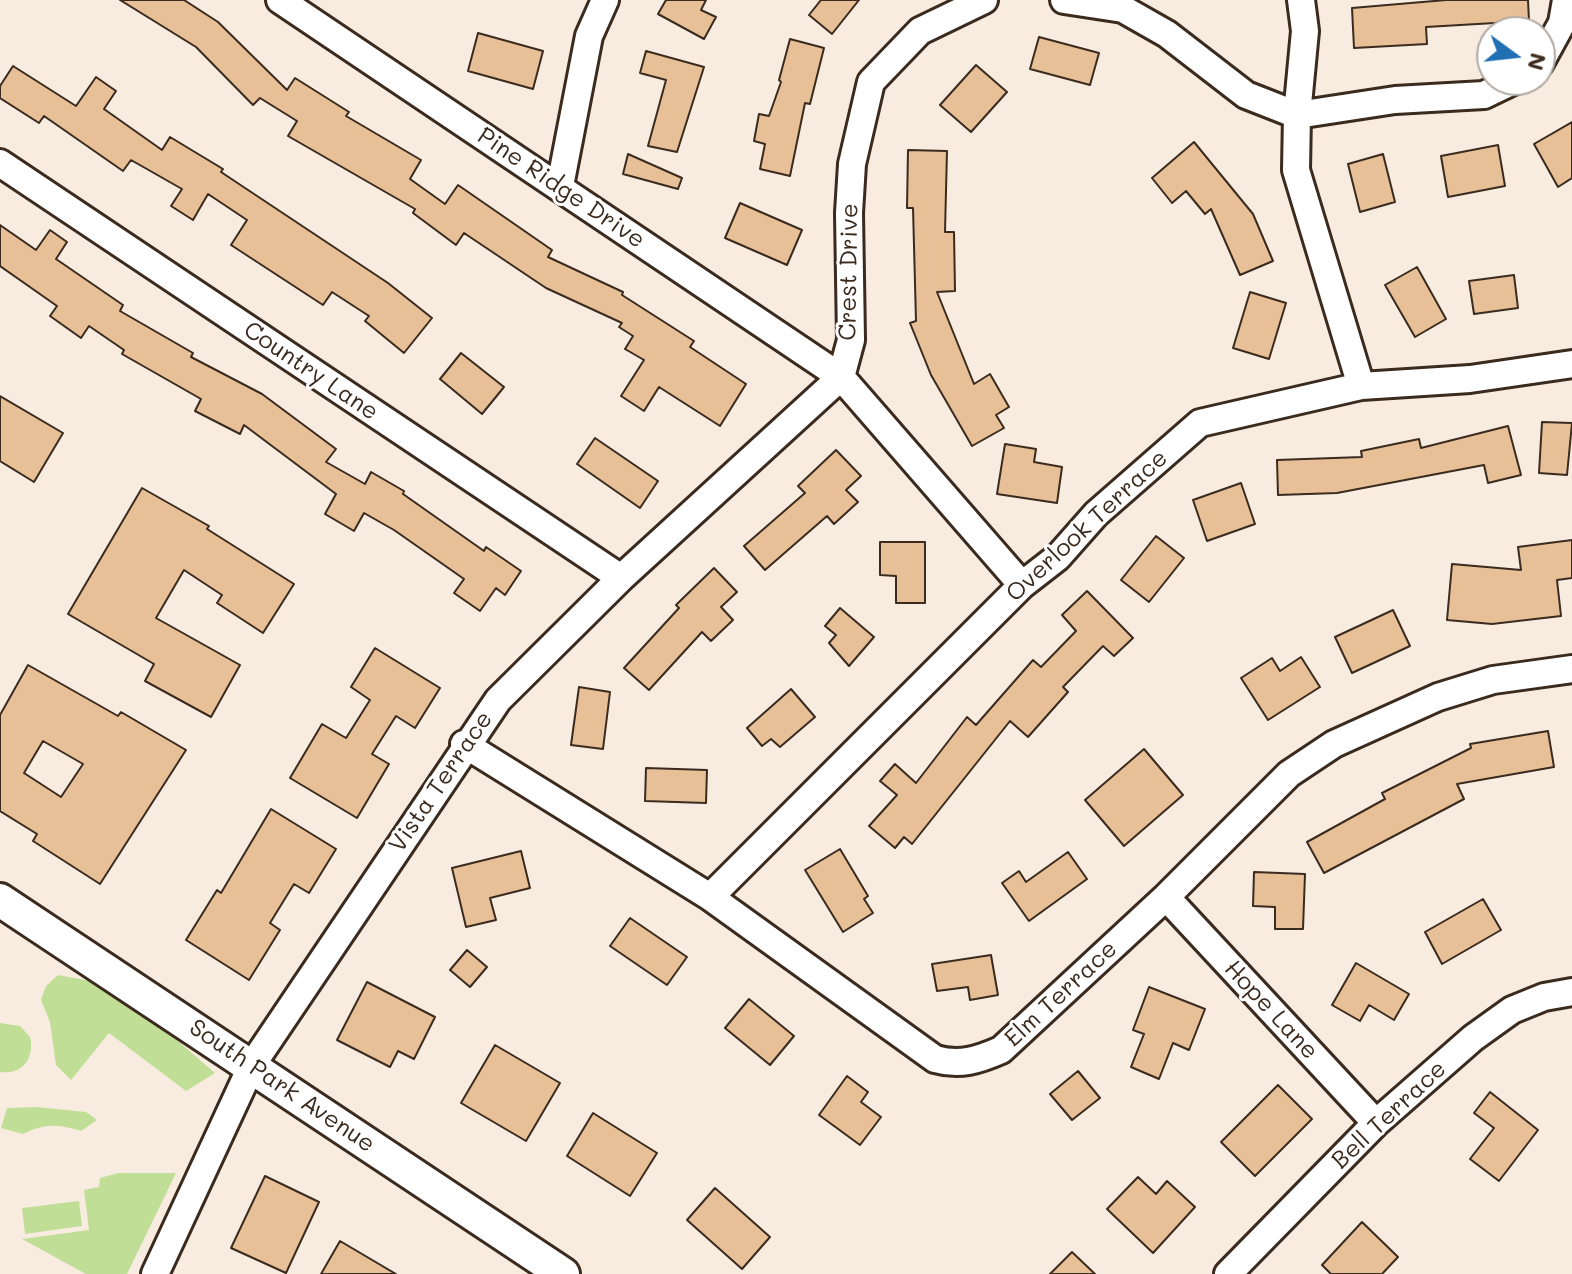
<!DOCTYPE html>
<html>
<head>
<meta charset="utf-8">
<style>
  body { margin:0 }
  #map { position:relative; width:1572px; height:1274px; overflow:hidden; background:#f8ece0; font-family:Mali,sans-serif }
  canvas { display:block }
  .north { position:absolute; left:1476px; top:16px; width:80px; height:80px; box-sizing:border-box; background:#fff; border:2px solid #b1aaa5; border-radius:50%; rotate:105deg; font-size:22px; font-weight:700; line-height:32px; text-align:center; color:#3b2a1e }
  .north::after { content:''; display:block; margin:auto; width:28px; height:36px; background:#1f6fb2; clip-path:polygon(50% 0,100% 100%,50% 72%,0 100%) }
</style>
</head>
<body>
<div id="map">
<canvas width="1572" height="1274"></canvas>
<div class="north">N</div>
</div>
<script>
const c = document.querySelector('canvas').getContext('2d');
c.lineJoin = 'round';
function fill(path, color) { c.fillStyle = color; c.fill(path, 'evenodd'); }
function stroke(path, color, width, dash) { c.strokeStyle = color; c.lineWidth = width; c.lineCap = dash ? 'butt' : 'round'; c.setLineDash(dash || []); c.stroke(path); }
function write(font, color, halo, rows, align = 'center') {
  c.font = font + ' Mali,sans-serif'; c.lineWidth = 6; c.setLineDash([]); c.textBaseline = 'middle'; c.strokeStyle = halo; c.fillStyle = color; for (const [text, x, y, turn = 0] of rows) {
    c.save(); c.translate(x, y); c.rotate((+turn || 0) * Math.PI / 180); c.textAlign = isNaN(turn) ? turn : align; if (halo) c.strokeText(text, 0, 0); c.fillText(text, 0, 0); c.restore();
  }
}
fill(new Path2D(`
  M58,975L90,981L164,1029L215,1073L186,1091L109,1033L71,1080L56,1065L50,1022L41,1000L46,986Z
  M0,1023L20,1026L30,1037C35,1059 22,1075 0,1072Z
  M36,1107L86,1112L97,1120L81,1131C59,1124 44,1123 23,1134L1,1128L7,1108Z
  M118,1173H176L127,1274H86L22,1239L89,1230L84,1190L99,1187L100,1178Z
  M79,1201L82,1226L25,1234L22,1208Z`), '#c0de96');
const building = new Path2D(`
  M120,0H184L218,22L287,90L295,78L349,112L346,116L421,160L410,179L445,204L458,185L552,250L548,257L623,292L622,295L694,341L690,347L746,384L720,426L659,387L644,411L621,396L644,360L625,349L633,336L619,327L622,323L546,288L464,233L456,245L413,213L415,209L288,136L297,121L260,98L253,105L196,47Z
  M666,0H706L701,10L716,17L704,39L658,14Z
  M821,0H859L832,34L809,15Z
  M1446,0H1528L1529,21L1426,27L1427,44L1354,48L1352,8Z
  M478,33L543,51L533,89L468,71Z
  M1039,37L1099,53L1090,85L1030,69Z
  M790,39L824,48L810,104L805,103L790,176L760,169L765,144L754,141L759,114L769,116L781,82L779,80Z
  M646,51L704,67L677,152L648,146L666,80L640,73Z
  M976,65L1007,92L971,132L940,105Z
  M13,66L76,106L96,77L116,91L104,109L162,150L170,137L223,169L221,172L388,283L432,318L404,353L365,321L369,316L332,292L323,305L231,245L247,220L208,194L193,220L171,206L182,189L131,160L123,171L44,116L39,123L0,98V86Z
  M1572,122V178L1558,187L1534,144Z
  M1194,142L1253,214L1273,261L1240,275L1211,209L1205,214L1186,191L1172,203L1152,178Z
  M1498,145L1505,186L1448,197L1441,156Z
  M908,150L947,151L945,232H954L955,291L937,292L974,384L990,374L1009,407L996,415L1004,428L972,446L931,375L910,323L916,321L913,208H907Z
  M628,154L682,178L678,189L623,174Z
  M1383,154L1395,202L1360,212L1348,164Z
  M740,203L802,230L787,265L725,238Z
  M0,225L36,250L50,230L67,242L56,259L123,305L120,311L193,353L191,357L262,394L336,449L326,462L365,484L371,472L404,491L403,494L484,551L486,547L521,571L505,595L496,588L480,611L454,593L464,579L394,530L364,513L354,531L325,514L336,494L244,425L240,434L195,411L201,399L122,354L124,350L89,326L81,338L50,316L57,306L0,266Z
  M1417,267L1446,319L1415,337L1385,285Z
  M1514,275L1518,308L1474,314L1469,281Z
  M1250,292L1286,303L1269,359L1233,348Z
  M461,353L504,387L482,414L440,379Z
  M0,396L63,433L34,482L0,461Z
  M1542,422L1572,423L1567,475L1539,473Z
  M1508,426L1521,475L1488,483L1484,465L1337,493L1278,495L1277,460L1362,457L1361,451L1419,439L1421,448Z
  M595,438L658,481L640,508L577,464Z
  M1005,444L1036,449L1034,462L1062,467L1057,503L997,494Z
  M836,450L861,476L846,490L858,502L834,524L827,516L765,570L744,546L805,493L798,486Z
  M1241,483L1255,524L1207,541L1193,500Z
  M142,488L209,526L207,529L294,584L263,633L217,603L222,595L184,570L156,618L240,665L211,717L145,681L154,664L68,614Z
  M1156,536L1184,558L1149,602L1121,580Z
  M1572,540V578L1557,580L1561,616L1492,624L1447,620L1452,564L1521,570L1518,547Z
  M880,542H925V603H896V576L880,575Z
  M714,568L737,592L721,607L733,620L711,641L702,632L649,690L624,668L679,608L676,605Z
  M1087,591L1133,638L1114,656L1103,646L1063,687L1068,692L1028,737L1010,721L912,844L904,837L895,848L869,826L897,795L880,781L895,764L916,783L967,717L976,725L1033,660L1041,667L1076,631L1062,615Z
  M840,608L874,637L849,666L829,643L836,635L825,626Z
  M1393,610L1410,646L1352,673L1335,637Z
  M375,648L440,688L415,728L396,716L372,754L389,764L357,818L290,778L322,724L346,738L370,700L351,687Z
  M1301,657L1320,687L1268,720L1241,678L1272,658L1280,671Z
  M28,665L118,716L121,712L186,750L100,884L33,841L37,834L0,811V715ZM43,741L83,764L61,797L24,773Z
  M579,687L610,692L603,749L571,745Z
  M791,689L815,717L780,747L771,739L762,746L747,728Z
  M1548,731L1554,767L1457,784L1464,799L1324,873L1307,842L1385,799L1382,793L1471,748L1470,744Z
  M1144,749L1183,795L1124,846L1085,800Z
  M646,768L707,770L706,803L645,801Z
  M271,809L336,849L309,893L294,884L270,923L280,930L249,980L186,940L217,890L221,893Z
  M840,849L868,896L864,899L873,913L843,932L805,870Z
  M521,851L530,888L490,898L496,920L466,927L452,868Z
  M1068,852L1087,879L1029,921L1002,883L1019,871L1026,882Z
  M1254,872L1305,874L1303,929H1275V907L1253,906Z
  M1483,899L1501,930L1442,964L1425,932Z
  M630,918L687,957L667,985L610,946Z
  M467,950L487,967L470,987L450,970Z
  M991,955L998,995L970,1000L968,987L937,991L932,964Z
  M1356,963L1409,994L1394,1020L1369,1005L1360,1021L1332,1005Z
  M367,982L435,1017L414,1059L398,1051L390,1067L337,1040Z
  M1149,987L1205,1009L1189,1050L1173,1043L1159,1079L1131,1067L1144,1034L1133,1030Z
  M749,999L794,1036L770,1065L725,1028Z
  M495,1045L560,1083L526,1141L461,1103Z
  M1078,1071L1100,1098L1072,1120L1050,1094Z
  M847,1076L868,1092L861,1102L881,1117L860,1145L819,1115Z
  M1278,1085L1312,1119L1255,1176L1221,1142Z
  M1490,1092L1538,1130L1499,1181L1470,1159L1494,1128L1474,1113Z
  M593,1113L657,1153L630,1196L567,1156Z
  M265,1176L319,1202L286,1273L231,1248Z
  M1138,1177L1156,1194L1167,1181L1195,1207L1153,1253L1107,1209Z
  M715,1188L770,1237L742,1269L687,1220Z
  M1362,1222L1398,1257L1382,1274H1331L1322,1265Z
  M340,1241L396,1274H321Z
  M1072,1252L1095,1274H1050Z`);
fill(building, '#e7c098');
stroke(building, '#3b2a1e', 2);
const minor = new Path2D(`
  M984,0L920,31L871,82L852,164L849,213L851,340L841,377L1022,585
  M1064,0L1123,9L1167,34L1246,95L1297,115L1395,100L1484,95L1515,80
  M1301,0L1305,31L1297,115L1296,170L1361,386
  M1540,63L1562,23L1566,0
  M0,163L621,578
  M560,186L589,36L605,0
  M464,744L710,897L935,1059C960,1066 978,1060 1001,1050L1166,897L1289,774L1334,744L1438,697L1493,680L1572,669
  M710,897L1022,585L1058,557L1096,514L1200,423L1361,386L1470,379L1572,364
  M1166,897L1376,1123
  M155,1274L252,1065L498,700L621,578L841,377L280,0
  M1228,1274L1376,1123L1473,1038L1512,1010L1544,997L1572,992`);
const tertiary = new Path2D(`
  M0,900L563,1274`);
stroke(minor, '#3b2a1e', 32);
stroke(tertiary, '#3b2a1e', 38);
stroke(minor, '#fff', 26);
stroke(tertiary, '#fff', 32);
write('24px', '#3b2a1e', '#fff', [
  ["Pine Ridge Drive",561,188,34],
  ["Crest Drive",849,272,-89],
  ["Country Lane",311,371,34],
  ["Overlook Terrace",1087,526,-43],
  ["Vista Terrace",441,782,-56],
  ["Elm Terrace",1061,994,-43],
  ["Hope Lane",1271,1010,47],
  ["South Park Avenue",282,1086,34],
  ["Bell Terrace",1389,1115,-43]
]);
</script>
</body>
</html>
